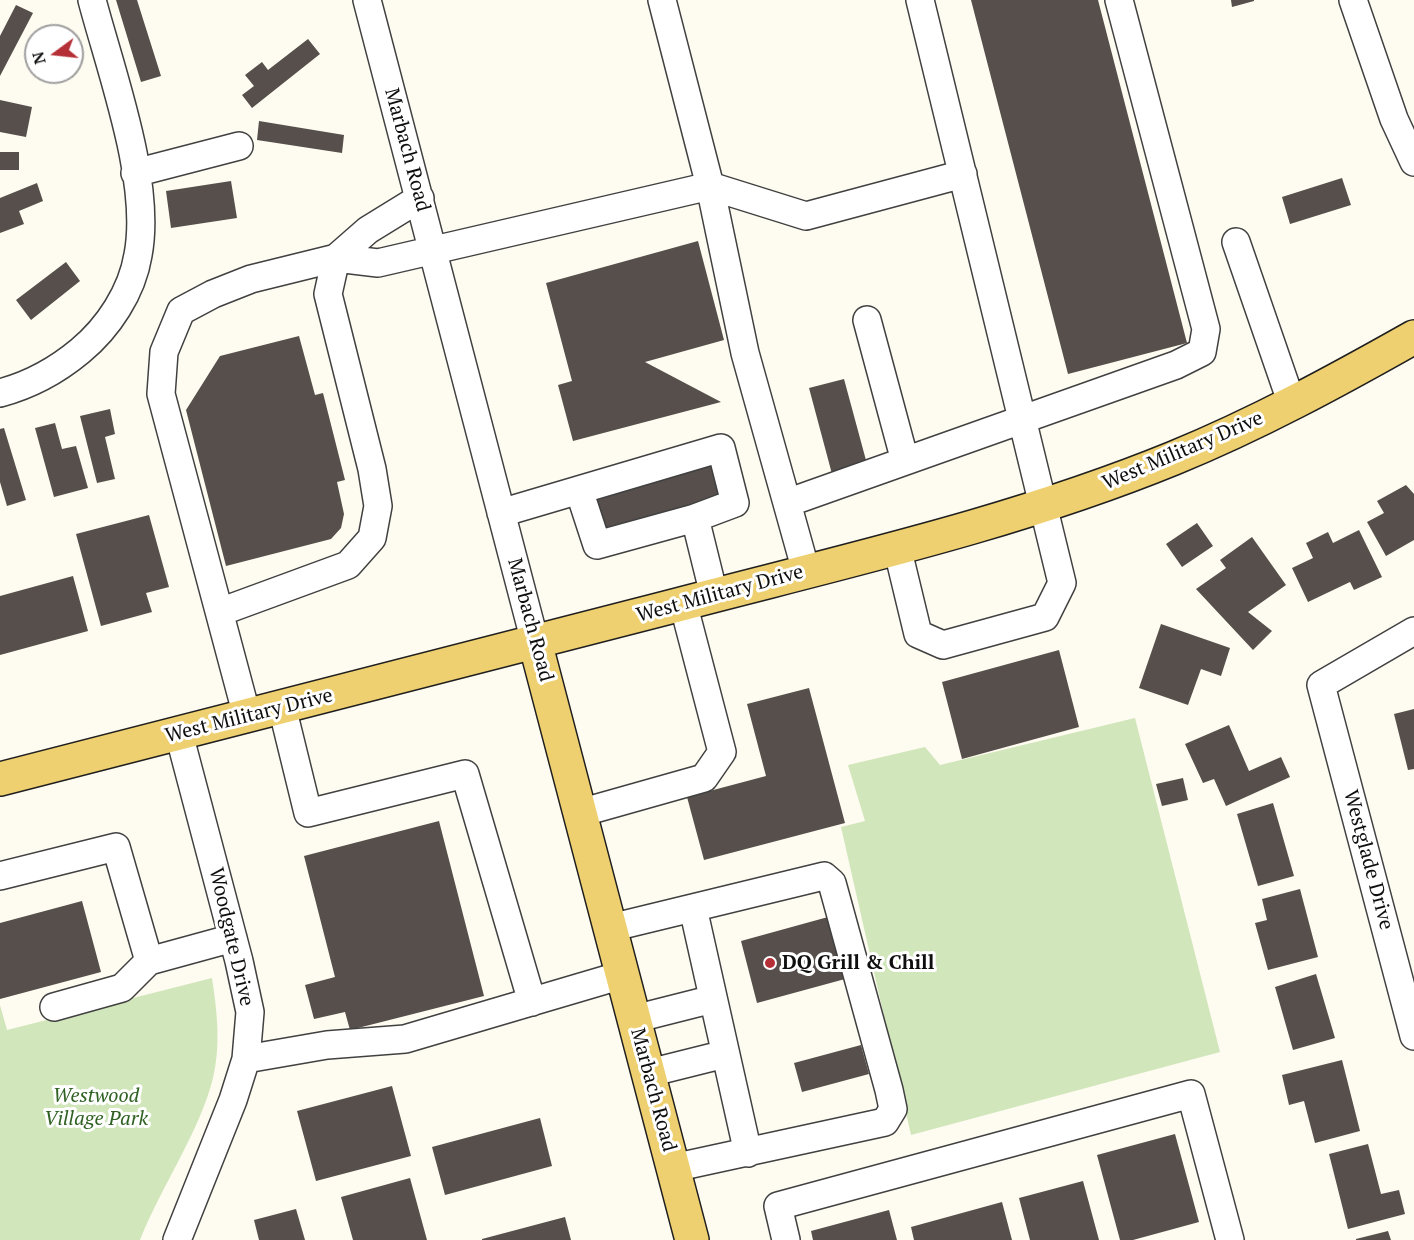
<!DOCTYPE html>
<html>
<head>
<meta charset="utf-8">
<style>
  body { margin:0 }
  #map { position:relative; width:1414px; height:1240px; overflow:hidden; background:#fefbf0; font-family:"PT Serif",serif }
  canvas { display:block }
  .north { position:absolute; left:24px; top:24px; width:60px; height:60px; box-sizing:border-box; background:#fff; border:2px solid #9f9f9f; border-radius:50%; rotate:255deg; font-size:16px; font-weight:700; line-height:24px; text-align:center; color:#0e0e0e }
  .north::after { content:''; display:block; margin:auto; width:21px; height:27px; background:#b53036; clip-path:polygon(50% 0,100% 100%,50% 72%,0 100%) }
</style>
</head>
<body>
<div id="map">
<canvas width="1414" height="1240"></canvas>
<div class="north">N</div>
</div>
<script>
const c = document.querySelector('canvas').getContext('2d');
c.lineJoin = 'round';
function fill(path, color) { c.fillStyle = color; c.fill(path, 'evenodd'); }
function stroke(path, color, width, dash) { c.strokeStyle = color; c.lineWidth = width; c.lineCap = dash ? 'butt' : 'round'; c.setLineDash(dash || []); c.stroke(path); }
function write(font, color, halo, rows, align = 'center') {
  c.font = font + ' "PT Serif",serif'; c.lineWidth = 6; c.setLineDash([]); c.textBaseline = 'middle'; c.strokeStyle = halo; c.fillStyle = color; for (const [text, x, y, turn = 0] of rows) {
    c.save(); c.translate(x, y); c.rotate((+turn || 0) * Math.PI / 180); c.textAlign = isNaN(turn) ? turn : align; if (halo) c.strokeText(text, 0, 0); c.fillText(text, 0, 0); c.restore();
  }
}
fill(new Path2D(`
  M1135,718L1220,1052L911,1135L841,827L865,821L848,765L925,747L940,765Z
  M212,978C217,1011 221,1044 213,1078C200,1131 161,1187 140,1240H0V1005L7,1030Z`), '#d2e6bc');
fill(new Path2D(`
  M116,0H137L161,76L141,82Z
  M971,0H1098L1187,343L1068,374Z
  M1231,0H1254V1L1232,7Z
  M16,5L33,13L0,76V36Z
  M308,39L320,54L252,108L242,95L254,86L245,75L262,62L268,70Z
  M0,100L32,107L26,137L0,132Z
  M259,121L344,135L342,153L257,140Z
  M0,152H19V170H0Z
  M1342,178L1351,205L1290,224L1282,197Z
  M231,181L237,218L171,228L166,191Z
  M37,183L43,201L19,211L24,224L0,233V198Z
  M698,241L724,340L645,362L721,402L573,441L558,385L572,381L546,283Z
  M66,262L80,281L31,320L16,300Z
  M299,336L315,395L323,393L345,480L337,482L344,514L341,528L331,539L226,566L186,410L220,356Z
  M844,379L867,464L832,474L809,388Z
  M110,409L115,434L105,437L115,479L97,483L80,416Z
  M55,423L62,449L76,446L88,488L54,497L35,428Z
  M4,428L26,500L7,506L0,482V429Z
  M712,463L722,496L593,531L584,498Z
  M1406,485L1414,494V540L1386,556L1367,522L1384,513L1377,501Z
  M149,515L169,587L146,593L152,612L101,626L76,534Z
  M1197,523L1213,546L1182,567L1166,544Z
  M1359,530L1382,577L1354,590L1350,582L1308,602L1292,568L1313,558L1306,543L1328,532L1333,543Z
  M1252,537L1286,585L1248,612L1272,631L1253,650L1196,589L1226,568L1220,560Z
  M73,576L88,631L0,655V596Z
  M1161,624L1230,648L1221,676L1201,669L1188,705L1139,688Z
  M1059,650L1079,727L962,759L942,682Z
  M809,688L845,823L704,860L687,797L766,776L747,704Z
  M1414,709V769L1408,770L1394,714Z
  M1229,725L1249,771L1281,757L1290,777L1226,806L1214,779L1203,783L1185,744Z
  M1183,778L1188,800L1162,806L1156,784Z
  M1273,803L1294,876L1258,886L1237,814Z
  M439,821L484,996L350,1030L345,1012L314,1019L305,985L335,977L304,856Z
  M1300,889L1318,957L1268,970L1255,923L1267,920L1262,899Z
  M82,901L101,972L0,999V923Z
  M828,917L845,979L757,1003L741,941Z
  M1316,974L1335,1038L1293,1050L1275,987Z
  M861,1045L869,1074L802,1092L794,1063Z
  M1342,1060L1360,1131L1315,1143L1304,1101L1289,1105L1282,1075Z
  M392,1086L411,1156L316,1181L297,1111Z
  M540,1118L552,1166L445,1195L432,1147Z
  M1175,1134L1199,1222L1133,1240H1120L1097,1155Z
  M1368,1144L1381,1194L1399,1190L1405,1214L1348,1229L1329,1154Z
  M410,1178L427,1240H353L341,1197Z
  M1083,1181L1099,1240H1030L1019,1198Z
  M1002,1202L1012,1240H914L911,1227Z
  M296,1209L305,1240H259L254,1220Z
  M889,1210L897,1240H813L811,1231Z
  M565,1217L571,1240H482V1239Z
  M1388,1231L1391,1240H1356V1239Z`), '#564f4b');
const minor = new Path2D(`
  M367,0L535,642
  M662,0L710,186L745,353L806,571
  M1353,0L1394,119L1414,162
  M135,173L239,146
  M1236,242L1292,404
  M867,320L905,461
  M0,393C30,385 56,371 80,351C108,328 132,292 138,255C152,182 111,72 92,0
  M579,490L597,545L695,518
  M787,503L1176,365L1202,352L1206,329L1119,0
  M501,513L721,448L735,503L695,518L714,595
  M897,547L918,634L943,645L1045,617L1062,583L920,0
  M220,612L348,565L372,538L378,506L372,469L328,294L336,258L378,263L710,186L806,216L963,174
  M1414,631L1321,685L1414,1036
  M282,707L308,813L465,774L532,1002
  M247,716L161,394L164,352L181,311L213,294L251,279L336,258L368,230L420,198
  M580,813L704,778L722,752L683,603
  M0,876L116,847L149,961L233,938
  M693,908L748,1153
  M610,928L824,876L832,883L889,1090L893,1109L885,1122L673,1168
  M54,1007L122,988L149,961
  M634,1019L713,999
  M246,1059L327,1045L405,1039L622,975
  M649,1073L725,1054
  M177,1240L233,1100L246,1059L250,1012L239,961L179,734
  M786,1240L778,1206L1191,1094L1230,1240`);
const major = new Path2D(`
  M535,642L692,1240
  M0,779C222,723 444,666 666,608C836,563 1010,525 1174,458C1257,424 1336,381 1414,337`);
stroke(minor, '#414141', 30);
stroke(major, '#1f1f1f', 36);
stroke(minor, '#fff', 27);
stroke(major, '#efd070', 33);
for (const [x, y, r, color] of [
  [770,963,6,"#b53036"]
]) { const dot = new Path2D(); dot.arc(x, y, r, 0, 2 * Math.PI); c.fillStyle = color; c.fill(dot); stroke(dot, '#fff', 2); }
write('20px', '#0e0e0e', '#fff', [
  ["Marbach Road",407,150,75],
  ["West Military Drive",1183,451,-23],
  ["West Military Drive",720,594,-15],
  ["Marbach Road",530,620,75],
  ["West Military Drive",249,716,-14],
  ["Westglade Drive",1368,860,75],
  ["Woodgate Drive",231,937,77],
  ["Marbach Road",653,1090,75]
]);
write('bold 20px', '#0e0e0e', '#fff', [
  ["DQ Grill & Chill",782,963]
], 'left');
write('italic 20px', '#306223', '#fff', [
  ["Westwood",96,1096],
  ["Village Park",96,1119]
]);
</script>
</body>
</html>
